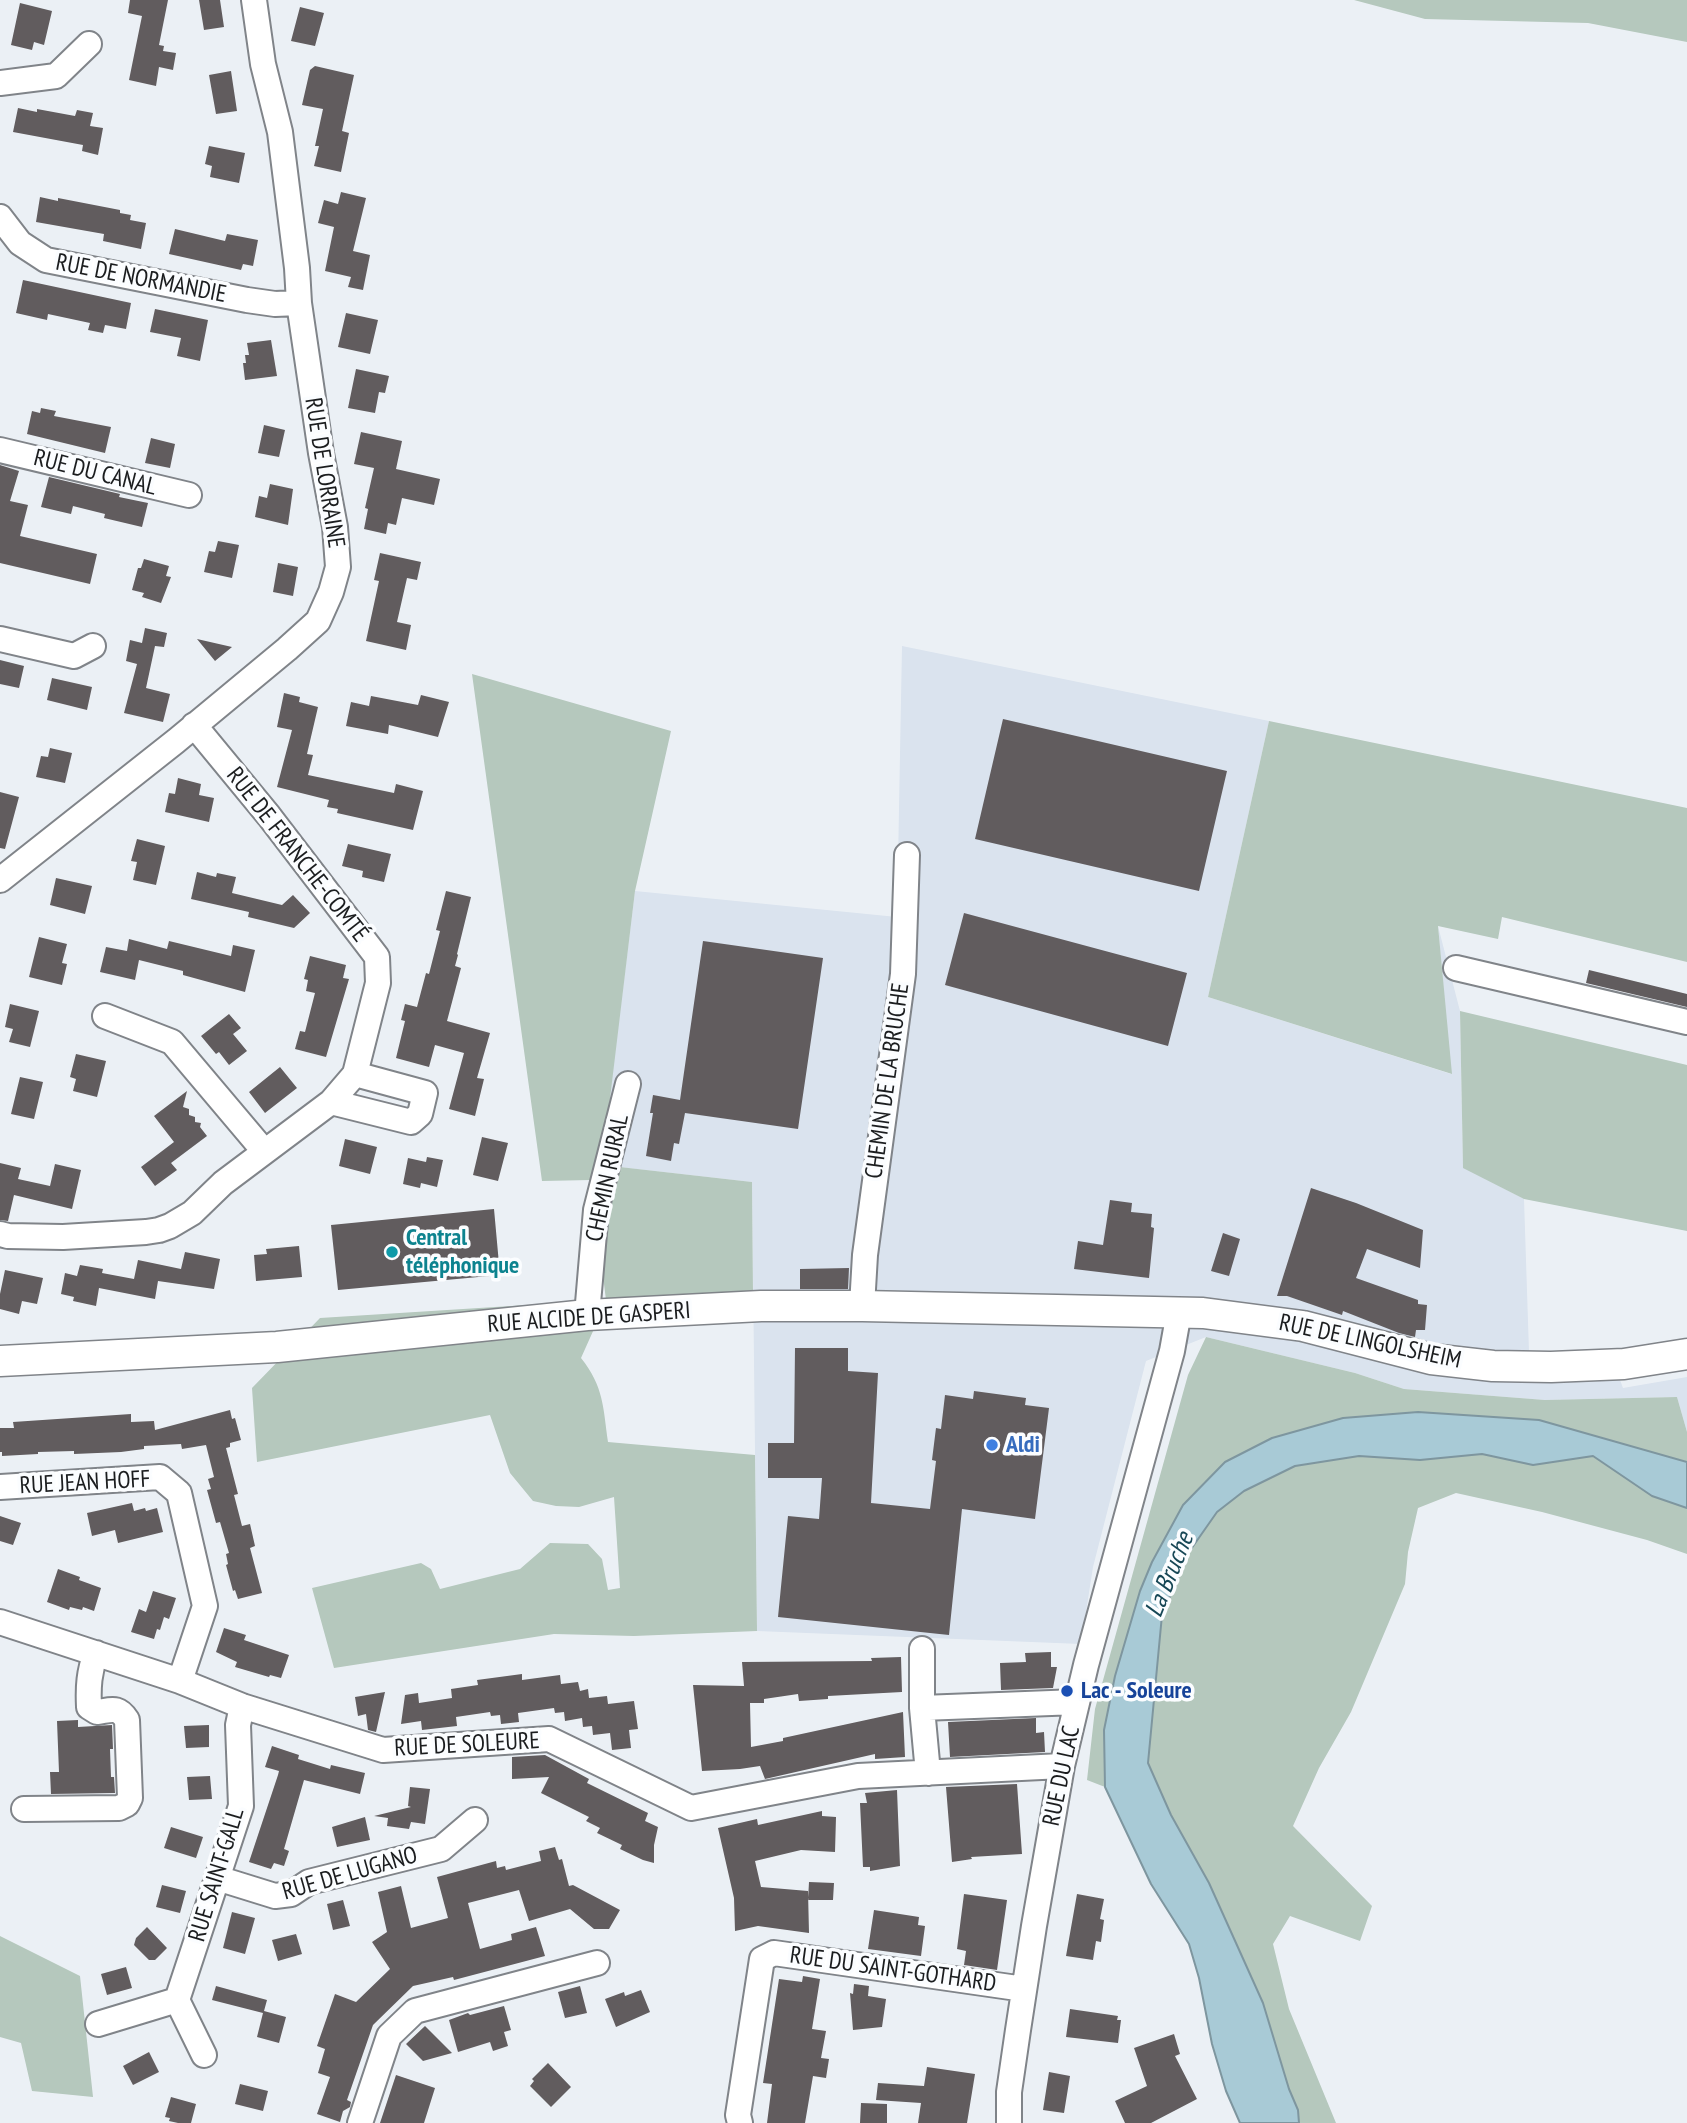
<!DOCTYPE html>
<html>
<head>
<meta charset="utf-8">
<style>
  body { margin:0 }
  canvas { display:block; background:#ebf0f5 }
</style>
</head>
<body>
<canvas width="1687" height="2123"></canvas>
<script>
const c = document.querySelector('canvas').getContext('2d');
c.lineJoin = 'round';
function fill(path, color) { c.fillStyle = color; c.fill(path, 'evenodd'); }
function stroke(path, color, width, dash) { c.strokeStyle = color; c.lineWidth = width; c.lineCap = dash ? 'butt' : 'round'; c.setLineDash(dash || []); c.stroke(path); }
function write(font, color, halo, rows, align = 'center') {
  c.font = font + ' "PT Sans Narrow",sans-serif'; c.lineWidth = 7; c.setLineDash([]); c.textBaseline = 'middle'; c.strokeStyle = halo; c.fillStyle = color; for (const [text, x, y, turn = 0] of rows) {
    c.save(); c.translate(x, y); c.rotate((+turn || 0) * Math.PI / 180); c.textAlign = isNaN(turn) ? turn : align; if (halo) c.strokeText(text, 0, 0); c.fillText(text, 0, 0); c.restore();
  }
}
fill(new Path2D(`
  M902,646L1269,721L1208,997L1451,1074L1438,926L1460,1011L1463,1167L1524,1199L1529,1352L1611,1356L1623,1388L1687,1377V1432L1677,1397L1545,1400L1404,1389L1355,1373L1206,1337L1146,1361L1093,1567L1081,1644L757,1631L752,1182L601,1165L635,891L897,917Z`), '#dae3ee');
fill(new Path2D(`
  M1354,0H1687V42L1588,23L1425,19Z
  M472,674L671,731L635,891L602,1165L752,1182L753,1294L607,1300L581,1358C604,1387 603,1407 608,1442L755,1455L757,1631L634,1636L554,1634L334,1668L312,1588L421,1563L431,1569L440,1589L520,1569L550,1543L588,1544L602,1559L608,1590L620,1588L614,1497L579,1507L556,1506L533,1501L510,1473L490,1415L257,1462L252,1388L320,1318L606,1300L591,1180L542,1181Z
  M1269,721L1687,808V962L1502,917L1498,939L1438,926L1452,1074L1208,997Z
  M1460,1011L1687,1065V1231L1524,1199L1463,1168Z
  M1206,1337L1355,1373L1404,1389L1545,1400L1677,1397L1687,1432V1462L1539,1420L1418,1412L1343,1418L1272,1438L1183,1505L1152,1562L1140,1591L1115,1676L1104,1730L1105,1787L1087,1780L1095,1709L1188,1375Z
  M1482,1454L1533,1465L1593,1456L1652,1496L1687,1508V1554L1647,1540L1542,1512L1456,1493L1418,1508L1408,1552L1405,1584L1351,1712L1319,1768L1293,1826L1372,1906L1360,1941L1290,1916L1273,1944L1289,2009L1336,2123H1299L1298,2110L1289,2089L1263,2003L1209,1883L1171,1815L1148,1763L1162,1615L1189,1552L1217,1512L1244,1491L1295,1466L1359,1456L1420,1460Z
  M0,1936L80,1976L93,2097L32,2091L21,2043L0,2037Z`), '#b5c8bd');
const water = new Path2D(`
  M1418,1412L1539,1420L1687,1462V1508L1652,1496L1593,1456L1533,1465L1482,1454L1420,1460L1359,1456L1295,1466L1244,1491L1217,1512L1189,1552L1162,1615L1148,1763L1171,1815L1209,1883L1263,2003L1289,2089L1298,2110L1299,2123H1240L1226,2091L1212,2044L1199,1978L1189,1944L1151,1884L1105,1787L1104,1730L1115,1676L1140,1591L1152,1562L1183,1505L1225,1462L1272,1438L1343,1418Z`);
fill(water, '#a8cad6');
stroke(water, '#7e969f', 2);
fill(new Path2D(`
  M130,0H168L159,45L164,46L163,51L176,53L173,70L159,67L156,86L129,80L142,16L128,13Z
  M199,0H220L224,27L204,30Z
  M20,3L52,11L44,45L34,42L32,50L11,45Z
  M300,7L324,13L315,46L291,41Z
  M315,66L354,75L342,131L349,133L341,172L314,166L319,146H315L323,109L302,105L310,70Z
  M231,71L237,111L216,114L209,75Z
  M18,108L37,112V109L75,116L77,110L93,113L90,126L103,128L98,155L82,151L83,145L13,132Z
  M209,146L245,153L239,183L210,177L212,166L205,164Z
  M341,192L366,198L353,251L370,255L363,290L348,287L351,277L325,271L334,227L318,223L324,200L338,204Z
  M40,197L58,201V198L120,210V213L131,215L130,220L146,223L141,249L103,241L104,234L36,222Z
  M175,229L225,241L227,234L258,240L253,266L243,264L241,270L169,254Z
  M23,280L131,303L126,329L105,325L103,333L88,330L90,323L48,314L47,320L16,313Z
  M155,309L208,320L200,361L177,356L181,338L150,332Z
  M346,313L378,320L370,354L338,347Z
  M271,340L277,376L245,380L243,363H246L245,355H249L247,343Z
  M356,369L389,376L385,393L379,392L375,413L348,408Z
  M41,408L56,411L54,416L111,427L105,453L27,434L32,411L40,413Z
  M264,425L285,430L279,457L258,453Z
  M361,432L402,441L396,469L440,479L434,505L402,498L396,525L388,523L386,534L364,529L368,509L365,508L374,468L354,464Z
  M151,438L175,444L170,468L145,463Z
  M0,465L19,471L10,501L28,505L20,536L97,554L90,584L0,563Z
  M49,477L120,494L119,497L148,503L142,527L104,518L105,514L73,506L71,514L41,507Z
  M270,484L293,489L288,525L255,517L259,496L267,498Z
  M218,541L239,545L232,578L204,572L209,551L215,552Z
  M380,553L421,562L417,580L407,578L397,622L411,625L406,650L366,641L379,581L374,580Z
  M144,559L169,566L166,576L171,577L161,603L142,597L144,593L132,590L138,568H141Z
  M278,563L298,567L293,596L273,592Z
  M145,628L167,633L164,647L155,646L146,688L170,694L163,722L124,713L137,664L126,661L130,640L142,643Z
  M197,639L232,647L215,661Z
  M0,660L24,666L19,688L0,684Z
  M52,678L92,687L87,710L47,700Z
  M284,693L300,697L299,702L318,707L307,754L313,755L308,775L394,793L396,784L423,791L413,830L337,813L338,809L327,807L329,800L277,787L292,730L277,727Z
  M421,695L449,702L438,737L389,725L388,734L346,726L351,702L369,706L371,696L418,705Z
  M1003,719L1227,771L1199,891L975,839Z
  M50,748L72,753L65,783L36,777L41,756L48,757Z
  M178,778L201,784L199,795L214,798L209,822L165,812L169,793L175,794Z
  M0,792L19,797L5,849L0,848Z
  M137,839L165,846L156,885L133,880L137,862L131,861Z
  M348,844L391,854L384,882L362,877L363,871L342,866Z
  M197,872L216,877L217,873L236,877L232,893L282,905L293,895L310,913L294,928L248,917L249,912L191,899Z
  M56,878L92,886L85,914L50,905Z
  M446,891L471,897L457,954L458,955L455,966L461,968L447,1021L490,1033L477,1078L484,1079L475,1116L449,1109L464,1053L435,1045L429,1067L396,1058L405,1021L401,1020L405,1004L417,1007L426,973L429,974L440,931L436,930Z
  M964,913L1187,973L1168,1046L945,985Z
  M39,937L67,944L62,963L67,964L62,985L29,977Z
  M129,939L167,949L169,941L231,956L233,945L255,950L245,992L183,975V971L139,960L135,980L100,972L106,947L127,951Z
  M703,941L823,958L798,1129L685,1113L679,1144L674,1143L671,1161L646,1156L653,1113H650L653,1095L680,1100Z
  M310,956L346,965L343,978L349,979L326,1057L295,1049L300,1031L305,1032L315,993L306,991L308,980L304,979Z
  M1589,970L1687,994V1007L1586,983Z
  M10,1004L39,1011L30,1047L9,1042L13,1029L5,1027Z
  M229,1014L241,1028L233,1034L247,1051L229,1065L219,1052L216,1054L201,1036Z
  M76,1054L106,1061L97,1097L73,1091L76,1079L70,1077Z
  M280,1067L297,1088L265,1113L249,1092Z
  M20,1077L43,1082L34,1119L11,1114Z
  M187,1091L183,1107L189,1109V1115L195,1117V1122L201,1123L200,1127L207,1136L171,1163L177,1170L155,1186L141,1167L174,1142L154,1116Z
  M482,1137L508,1143L498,1181L473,1175Z
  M345,1139L377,1147L370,1174L339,1166Z
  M427,1157L443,1160L437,1187L421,1183L420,1188L403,1184L408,1158L426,1162Z
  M0,1163L21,1168L18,1179L50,1186L55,1164L81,1170L72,1209L14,1195L8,1221L0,1220Z
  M1311,1188L1356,1203L1423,1230L1420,1268L1367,1249L1356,1278L1418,1300V1304L1427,1305L1425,1330H1416L1415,1337L1399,1333L1343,1311L1342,1315L1287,1296H1277Z
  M1110,1200L1132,1203L1131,1212L1152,1214L1151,1227L1154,1228L1149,1278L1074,1269L1078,1241L1103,1245Z
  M494,1209L500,1275L338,1290L331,1225Z
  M1223,1233L1240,1239L1229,1276L1211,1271Z
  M299,1246L302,1277L256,1281L254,1255L267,1254L266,1249Z
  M185,1252L220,1259L214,1289L158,1281L155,1299L99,1288L96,1306L73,1301L74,1297L61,1294L65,1273L77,1276L80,1265L103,1269L102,1273L134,1279L138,1260L181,1269Z
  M849,1268L848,1289H800V1269Z
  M5,1270L43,1278L37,1304L22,1301L19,1314L0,1309V1294Z
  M795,1348H848V1371L878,1373L871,1503L930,1509L936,1461L932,1460L936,1428L941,1429L945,1395L973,1399L974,1391L1026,1398L1025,1405L1049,1408L1035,1519L962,1509L949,1635L778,1617L788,1516L819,1519L822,1478H768V1443H794Z
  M230,1410L232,1419L235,1418L241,1440L230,1443V1447L226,1448L238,1494L234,1495L242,1526L250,1524L255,1546L250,1548L262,1593L238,1599L235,1590L233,1591L226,1565L228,1564L226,1554L229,1553L220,1522L216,1523L207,1490L211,1489L208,1479L214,1477L206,1445L182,1449L181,1444L144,1446V1449L121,1452L74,1454V1451L38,1452V1454L2,1456V1452H0V1428H14L13,1422L131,1414V1422L154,1421L155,1430Z
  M132,1503L134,1511L145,1508L146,1511L157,1508L163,1532L118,1543L115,1530L92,1536L87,1513Z
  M0,1516L21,1523L13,1545L0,1541Z
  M58,1569L80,1577L79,1580L101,1588L94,1611L83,1607L82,1610L70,1607L69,1610L47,1602Z
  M153,1591L176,1598L169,1619L164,1617L160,1630L157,1629L154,1639L131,1632L139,1609L146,1612Z
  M224,1628L246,1635L244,1640L289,1655L281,1678L270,1675L269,1677L235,1667L237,1662L216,1652Z
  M1051,1652V1667H1057L1053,1688L1001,1690L1000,1663L1026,1662L1025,1653Z
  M901,1657L902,1692L828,1696V1699L799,1701L798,1694L764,1699V1703H750L751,1747L783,1741V1738L903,1712L905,1757L875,1759V1754L765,1779L760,1766L740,1769L702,1771L693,1685L744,1686L742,1662L872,1661L871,1658Z
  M522,1674V1680L560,1675L561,1684L578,1682L580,1691L588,1689L589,1698L607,1696L608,1704L634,1701L638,1729L629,1730L631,1748L612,1750L610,1733L593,1735L592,1726L583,1727L582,1718L565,1721L564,1712L555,1713L554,1708L518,1713L519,1722L501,1724L500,1715L491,1716L490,1712L456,1717L457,1726L422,1730L421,1721L401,1724L405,1695L418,1693L419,1703L452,1698L451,1689L478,1685L477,1680Z
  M385,1692L376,1732L368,1730L366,1714L358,1716L355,1697Z
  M1036,1718V1733L1044,1732L1045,1752L950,1757L948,1722Z
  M78,1720V1727L112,1725L113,1749H110L111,1777H114L115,1793L51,1794L50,1772H59L57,1721Z
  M209,1725V1747L186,1748L184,1726Z
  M272,1746L299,1755L298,1759L330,1769L331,1765L365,1773L360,1794L304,1780L284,1849L289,1851L284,1866L274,1863L271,1869L249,1862L278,1775L279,1771L265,1767Z
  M545,1755L589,1779L587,1783L648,1813L645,1821L658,1827L654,1845V1863L643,1860L620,1849L622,1845L597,1833L600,1828L586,1821L589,1817L541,1793L549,1777L512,1779V1757Z
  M210,1776L212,1799L189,1800L187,1777Z
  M1017,1784L1022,1854L971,1857L972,1859L952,1862L946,1787Z
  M410,1787L430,1789L425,1824L411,1822L409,1829L387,1826L388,1818L374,1816L411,1807L408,1806Z
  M897,1790L900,1866L870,1871V1867H863L860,1803H867L865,1793Z
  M822,1811V1816L836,1817L835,1852L801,1850L755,1861L761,1887L808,1891L809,1933L758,1926L735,1931L734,1898L718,1828L757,1819L758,1825Z
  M365,1817L370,1840L337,1847L332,1827Z
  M171,1827L203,1837L196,1858L164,1848Z
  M555,1847L559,1860L562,1859L569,1886L573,1885L620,1910L609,1929H594L570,1909L529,1921L519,1890L468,1903L480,1949L512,1940L511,1934L536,1927L545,1956L454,1980L453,1977L413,1986L373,2025L347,2100L351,2102L350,2107L343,2111L340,2122L317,2114L330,2077L318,2073L325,2049L317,2046L335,1994L356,2002L390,1969L372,1942L387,1932L378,1892L401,1886L411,1928L448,1918L437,1877L496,1861L497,1868L505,1866L506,1870L541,1861L539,1851Z
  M809,1882L834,1883L833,1900H808Z
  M162,1885L186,1891L180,1913L156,1907Z
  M964,1894L1007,1900L997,1970L964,1965L966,1951L957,1949Z
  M1077,1894L1104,1899L1100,1919L1104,1920L1101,1942L1096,1941L1093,1960L1066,1956Z
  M343,1900L350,1926L333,1930L327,1904Z
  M874,1910L919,1917L918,1925L925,1926L921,1956L868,1949Z
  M232,1912L255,1918L245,1954L223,1948Z
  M147,1927L167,1948L155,1960H149L134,1945L136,1938Z
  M296,1934L302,1954L278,1961L272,1940Z
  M126,1967L132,1988L107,1995L101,1974Z
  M803,1976L820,1979L812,2029L826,2031L821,2058L829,2059L826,2078L813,2076L805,2123H767L772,2084L763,2083L779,1979L802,1982Z
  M854,1984L869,1986L868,1996L886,1999L882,2027L853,2030L850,1993L853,1994Z
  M216,1986L267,2000L264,2011L286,2017L279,2043L257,2037L263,2013L212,2000Z
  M580,1986L587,2013L565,2018L558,1992Z
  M641,1990L650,2012L616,2027L605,1999L624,1992L625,1996Z
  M504,2006L511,2030L504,2032L508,2046L493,2051L490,2042L458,2052L449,2020L468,2013L470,2015Z
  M1070,2009L1118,2016L1117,2020H1121L1118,2043L1066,2037Z
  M425,2026L452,2053L423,2061L406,2044Z
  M1174,2034L1180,2054L1175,2056L1197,2099L1151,2123H1125L1115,2101L1147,2086L1134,2048Z
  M149,2052L159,2072L133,2085L123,2066Z
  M548,2063L571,2087L551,2107L530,2086L534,2081L532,2079Z
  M927,2067L975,2074L967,2123H918L921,2103L876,2100L878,2083L924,2086Z
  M1049,2072L1070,2076L1064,2113L1043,2110Z
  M396,2075L435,2088L424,2123H380Z
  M240,2084L268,2091L263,2111L235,2104Z
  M171,2097L196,2104L191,2123H178L169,2121L170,2118L165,2117Z
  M861,2103L887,2104V2123H860Z`), '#615c5e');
const minor = new Path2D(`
  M0,83L56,76L89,44
  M0,217L20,243L46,260L247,300L275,304L299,303
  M0,450L189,495
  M0,639L74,656L93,646
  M0,880L176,741L287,649L318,621L331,592L338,567L335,527L321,453L299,303L297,268L280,132L263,64L254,0
  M1456,968L1687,1022
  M105,1016L172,1042L264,1151
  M331,1102L411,1122L420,1114L425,1093L355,1074
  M0,1234L8,1236L63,1237L146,1232L159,1230L170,1226L192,1213L223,1183L331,1102L355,1074L378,983L377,957L269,816L194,725
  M862,1306L865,1255L903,974L907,855
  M587,1315L596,1210L628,1084
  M0,1487L160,1477L179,1493L205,1606L180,1681
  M0,1622L180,1681L242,1706L383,1750L549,1739L691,1808L858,1776L1062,1766
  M922,1649V1708L928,1773
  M922,1708L1077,1702
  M24,1809L119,1808L127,1804L130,1798L127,1720C118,1706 112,1710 97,1712L89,1707C88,1687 89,1672 96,1653
  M217,1878L275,1896L291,1894L309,1882L441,1849L475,1820
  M98,2024L177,2000
  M204,2055L177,2000L241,1806L238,1725L242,1706
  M360,2123L389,2036L415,2011L597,1963
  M740,2123L738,2115L762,1959L774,1953L1024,1989
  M1009,2123V2092L1018,2030L1034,1926L1062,1766L1086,1665L1172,1351L1179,1312`);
const major = new Path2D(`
  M0,1361L277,1347L587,1315L761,1306H862L1203,1313L1303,1326L1431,1359L1493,1366L1551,1367L1624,1364L1687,1354`);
stroke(minor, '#808489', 28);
stroke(major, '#808489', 33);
stroke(minor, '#fff', 24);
stroke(major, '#fff', 30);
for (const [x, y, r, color] of [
  [392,1252,7,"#0f9aa8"],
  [992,1445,7,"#3f7fe0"],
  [1067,1691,7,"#1a4fb4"]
]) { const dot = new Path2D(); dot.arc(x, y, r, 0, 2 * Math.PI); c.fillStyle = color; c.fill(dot); stroke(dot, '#fbfdff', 2.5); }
write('24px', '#1b1d1f', '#fbfdff', [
  ["RUE DE NORMANDIE",141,279,11],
  ["RUE DU CANAL",95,473,14],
  ["RUE DE LORRAINE",324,473,81],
  ["RUE DE FRANCHE-COMTÉ",297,855,52],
  ["CHEMIN DE LA BRUCHE",888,1081,-82],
  ["CHEMIN RURAL",608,1178,-78],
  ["RUE ALCIDE DE GASPERI",589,1318,-4],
  ["RUE DE LINGOLSHEIM",1370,1342,12],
  ["RUE JEAN HOFF",85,1483,-3],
  ["RUE DE SOLEURE",467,1745,-3],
  ["RUE DU LAC",1062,1776,-78],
  ["RUE DE LUGANO",350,1874,-16],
  ["RUE SAINT-GALL",217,1875,-73],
  ["RUE DU SAINT-GOTHARD",893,1970,8]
]);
write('bold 24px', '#0d838f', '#fbfdff', [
  ["Central",406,1238],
  ["téléphonique",406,1266]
], 'left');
write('bold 24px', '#366cbe', '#fbfdff', [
  ["Aldi",1006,1445]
], 'left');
write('bold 24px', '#164399', '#fbfdff', [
  ["Lac - Soleure",1081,1691]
], 'left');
write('italic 26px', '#174756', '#fbfdff', [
  ["La Bruche",1170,1575,-68]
]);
</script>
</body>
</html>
